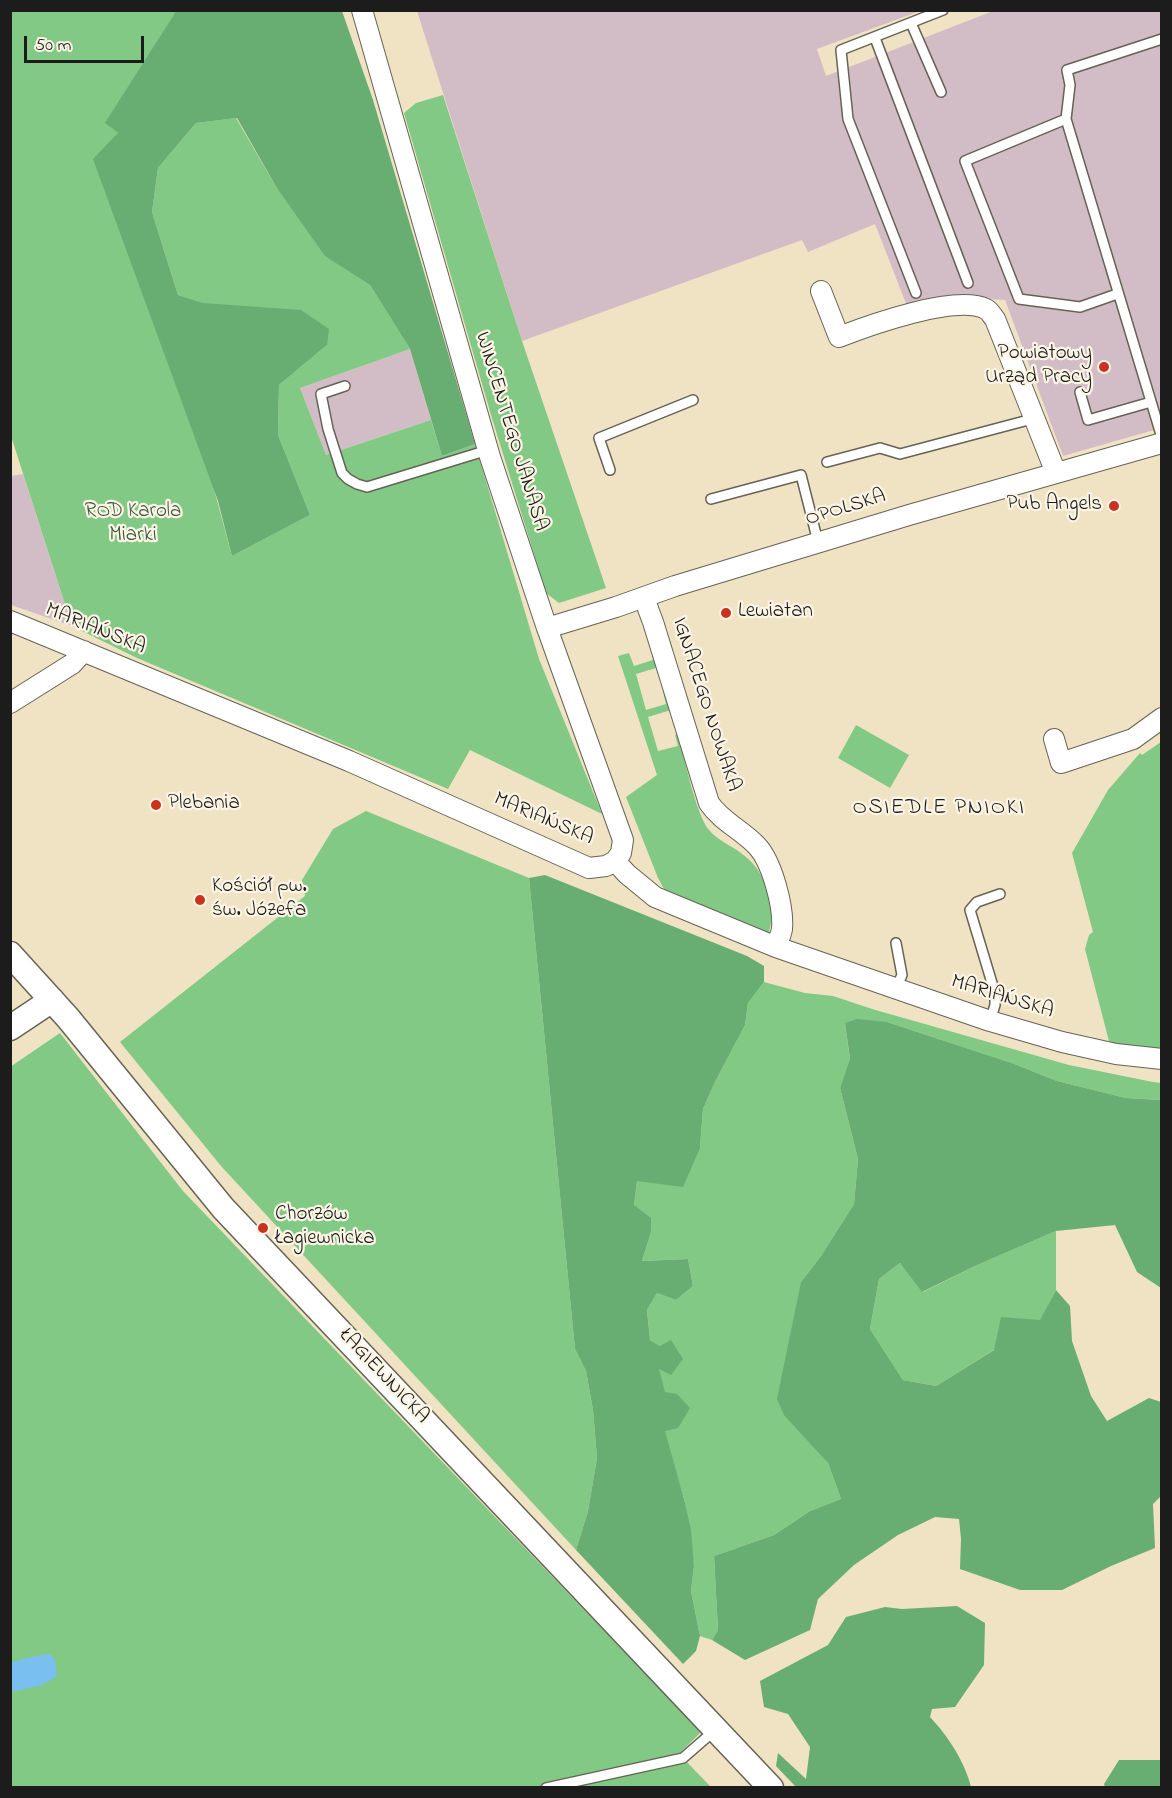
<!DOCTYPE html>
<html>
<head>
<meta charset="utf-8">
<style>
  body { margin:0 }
  #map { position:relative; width:1172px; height:1798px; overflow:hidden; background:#f0e3c3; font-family:"Indie Flower",sans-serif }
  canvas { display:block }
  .frame { position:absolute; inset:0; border:12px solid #1c1c1c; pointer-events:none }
  .scale { position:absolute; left:24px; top:36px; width:120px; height:27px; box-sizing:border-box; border:3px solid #1c1c1c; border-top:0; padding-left:8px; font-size:18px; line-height:21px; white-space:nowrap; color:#1c1c1c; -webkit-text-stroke:4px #fcf5e5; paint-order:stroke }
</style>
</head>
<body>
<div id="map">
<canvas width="1172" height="1798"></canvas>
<div class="frame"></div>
<div class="scale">50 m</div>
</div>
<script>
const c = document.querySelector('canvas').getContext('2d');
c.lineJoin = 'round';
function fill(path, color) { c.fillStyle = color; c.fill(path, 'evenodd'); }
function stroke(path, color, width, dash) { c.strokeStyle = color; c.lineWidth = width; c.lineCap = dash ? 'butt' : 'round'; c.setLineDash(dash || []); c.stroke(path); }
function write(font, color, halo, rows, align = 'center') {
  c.font = font + ' "Indie Flower",sans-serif'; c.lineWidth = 4.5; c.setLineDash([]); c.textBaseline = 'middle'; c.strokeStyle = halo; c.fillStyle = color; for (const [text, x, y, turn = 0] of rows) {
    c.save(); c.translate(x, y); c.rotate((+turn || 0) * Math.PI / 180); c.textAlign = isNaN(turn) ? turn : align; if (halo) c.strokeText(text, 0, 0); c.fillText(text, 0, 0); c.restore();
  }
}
fill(new Path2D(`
  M417,11H920L817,49L826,76L993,11H1161V428L1063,456L1005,300L956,297L907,306L875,224L808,252L802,240L522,341Z
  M410,349L431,420L326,455L300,388Z
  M23,474L72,626L11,605V476Z`), '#d2bdc6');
fill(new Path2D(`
  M10,11H176L106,123L118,133L232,556L310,515L278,435L279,385L327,345L178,295L152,212L158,168L196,123L236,118L278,190L325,255L370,285L410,349L300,388L326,455L431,420L442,456L475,444L539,659L602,814L470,750L448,789L137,658L72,626L11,436Z
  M443,95L522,341L606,588L559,603L546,593L491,415L404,113L416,103Z
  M654,649L662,677L659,678L656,668L636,674L646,710L666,704L663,692L666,691L671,710L648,717L658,751L678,746L675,735L678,734C684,756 696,815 709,830C718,841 735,847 746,857C766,873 777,907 769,932L762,934L666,893L658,878L626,797L657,775L618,656L629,653L634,666L653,660L651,650Z
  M856,725L909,755L890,788L838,758Z
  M1161,742V1052L1110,1045L1085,949L1089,935L1093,932L1072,853L1108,790L1140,753L1142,755Z
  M366,811L529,878L575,1349L586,1371L593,1410L597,1458L588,1511L576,1550L221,1166L120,1042L305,896L302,880L333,829Z
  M764,982L805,993L833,996L872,1009L1069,1065L1153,1082L1161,1083V1100L1126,1098L1057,1081L1012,1063L887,1022L845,1023L850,1060L840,1088L858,1159L854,1204L821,1256L801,1282L815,1447L828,1463L841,1499L810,1511L774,1535L714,1556L718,1630L712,1640L700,1636L691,1591L694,1566L684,1499L664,1431L665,1393L658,1368L660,1346L650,1340L647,1310L657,1293L676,1300L693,1286L688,1259L642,1261L651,1232L634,1205L637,1181L700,1148L703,1109L715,1082L745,1025L748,1003Z
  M60,1033L183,1191L701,1732L679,1754L711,1787H11L10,1067Z
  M1056,1231V1290L1040,1321L936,1386L903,1380L870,1329L879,1279L900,1263L923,1292L975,1266Z`), '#81c984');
fill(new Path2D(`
  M176,11H342L373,100L475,444L442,456L410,349L370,285L325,256L278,190L237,118L196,123L158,168L152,212L178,295L203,303L301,310L329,329L327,345L279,385L278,435L310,515L232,556L218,501L93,159L118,133L105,123Z
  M545,875L747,956L764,966V982L748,1003L745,1025L715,1082L703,1109L700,1148L683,1187L637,1181L634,1205L651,1218V1232L642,1261L688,1259L693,1286L676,1300L657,1293L647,1310L650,1340L660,1346L671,1340L683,1359L671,1375L659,1369L665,1392L677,1394L690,1408L678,1428L665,1431L684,1499L691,1530L694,1566L691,1591L700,1636L696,1651L683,1664L576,1550L588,1511L597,1458L593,1410L586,1371L575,1349L529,878Z
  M857,1019L887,1022L1012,1063L1057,1081L1126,1098L1161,1100V1288L1137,1272L1115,1225L1056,1231L975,1266L922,1292L900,1263L879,1279L870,1329L903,1380L936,1386L994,1350L1001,1317L1040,1320L1056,1290L1070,1306L1072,1341L1091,1396L1107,1421L1149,1398L1161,1402V1496L1153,1504L1155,1548L1111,1566L1062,1590H1020L960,1569L961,1539L959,1519L935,1517L898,1535L854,1565L818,1599L810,1630L745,1660L712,1640L718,1630L714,1556L774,1535L810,1511L841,1499L828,1463L784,1415L777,1399L801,1282L821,1256L854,1204L858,1159L840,1088L850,1059L845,1023Z
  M957,1606L985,1623L984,1665L955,1707L932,1709L930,1717C948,1736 965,1762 971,1787H796L776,1766L778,1753L806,1779L810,1747L788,1714L764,1707L760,1681L828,1645L846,1617L885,1607L902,1609Z
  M1119,1760H1161V1787H1105L1104,1784Z`), '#68ad72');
fill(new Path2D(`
  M47,1654L52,1655L56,1665V1677L42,1685L11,1692V1663C22,1658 34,1657 47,1654Z`), '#79c0f1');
const service = new Path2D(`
  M911,23L941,92
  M875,38L968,283
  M1162,39L1067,70L1070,85L1066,119L1162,438
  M1066,119L965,161L1019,299L1080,307L1117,294
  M916,293L848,119L841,50L943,10
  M345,386L321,394L328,429L342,473L348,479L357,484L367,487L488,450
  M1080,392L1088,420L1151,402
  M827,462L880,448L900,454L1036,418
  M610,470L599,438L693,400
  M711,499L801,475L818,542
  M896,988L902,975L896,943
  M990,1021L995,1005V993L970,910L977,902L1000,894
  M546,1788L683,1758L714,1731`);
const minor = new Path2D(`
  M821,291L839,337C870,325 956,294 986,309C990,311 992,316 995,319L1056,473
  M644,598L653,622L709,803C721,821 742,830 757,846C772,862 784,907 782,929C781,935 778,941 776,947
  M10,621L349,761L589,868L606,866L615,861L621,853L623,840L547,628L490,457L362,10
  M547,628L616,607L675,586L909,515L1162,443
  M10,703L72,664L84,651
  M1054,739L1061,763L1133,739L1162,718
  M615,861L627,874L655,897L776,947L990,1021L1062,1042L1116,1054L1162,1059`);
const tertiary = new Path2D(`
  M10,954L68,1018L223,1208L771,1788
  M10,1028L52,1000`);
stroke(service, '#666256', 12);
stroke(minor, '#666256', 22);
stroke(tertiary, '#666256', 27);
stroke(service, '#fff', 9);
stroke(minor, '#fff', 20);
stroke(tertiary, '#fff', 24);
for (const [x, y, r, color] of [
  [1104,367,6,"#c8321e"],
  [1114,506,6,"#c8321e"],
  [726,613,6,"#c8321e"],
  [156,805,6,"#c8321e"],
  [200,900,6,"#c8321e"],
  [263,1228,6,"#c8321e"]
]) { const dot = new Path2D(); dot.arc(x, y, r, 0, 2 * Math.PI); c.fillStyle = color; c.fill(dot); stroke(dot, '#fcf5e5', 2); }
write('21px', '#1c1c1c', '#fcf5e5', [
  ["Powiatowy",1092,355,"right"],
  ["Urząd Pracy",1092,379,"right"],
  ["Pub Angels",1102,506,"right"],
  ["Lewiatan",738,613],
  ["Plebania",168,805],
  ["Kościół pw.",212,888],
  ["św. Józefa",212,912],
  ["Chorzów",275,1216],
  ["Łagiewnicka",275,1240]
], 'left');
write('21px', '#1c1c1c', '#fcf5e5', [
  ["WINCENTEGO JANASA",510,432,73],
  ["OPOLSKA",846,509,-17],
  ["MARIAŃSKA",95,630,22],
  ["IGNACEGO NOWAKA",705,705,72],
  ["MARIAŃSKA",543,820,23],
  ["MARIAŃSKA",1002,998,17],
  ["ŁAGIEWNICKA",383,1377,47]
]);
write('21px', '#3f5940', '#fcf5e5', [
  ["ROD Karola",133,513],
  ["Miarki",133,537]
]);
c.letterSpacing = '1.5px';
write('22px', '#1c1c1c', '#fcf5e5', [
  ["OSIEDLE PNIOKI",939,809]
]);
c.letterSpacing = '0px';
</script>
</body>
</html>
